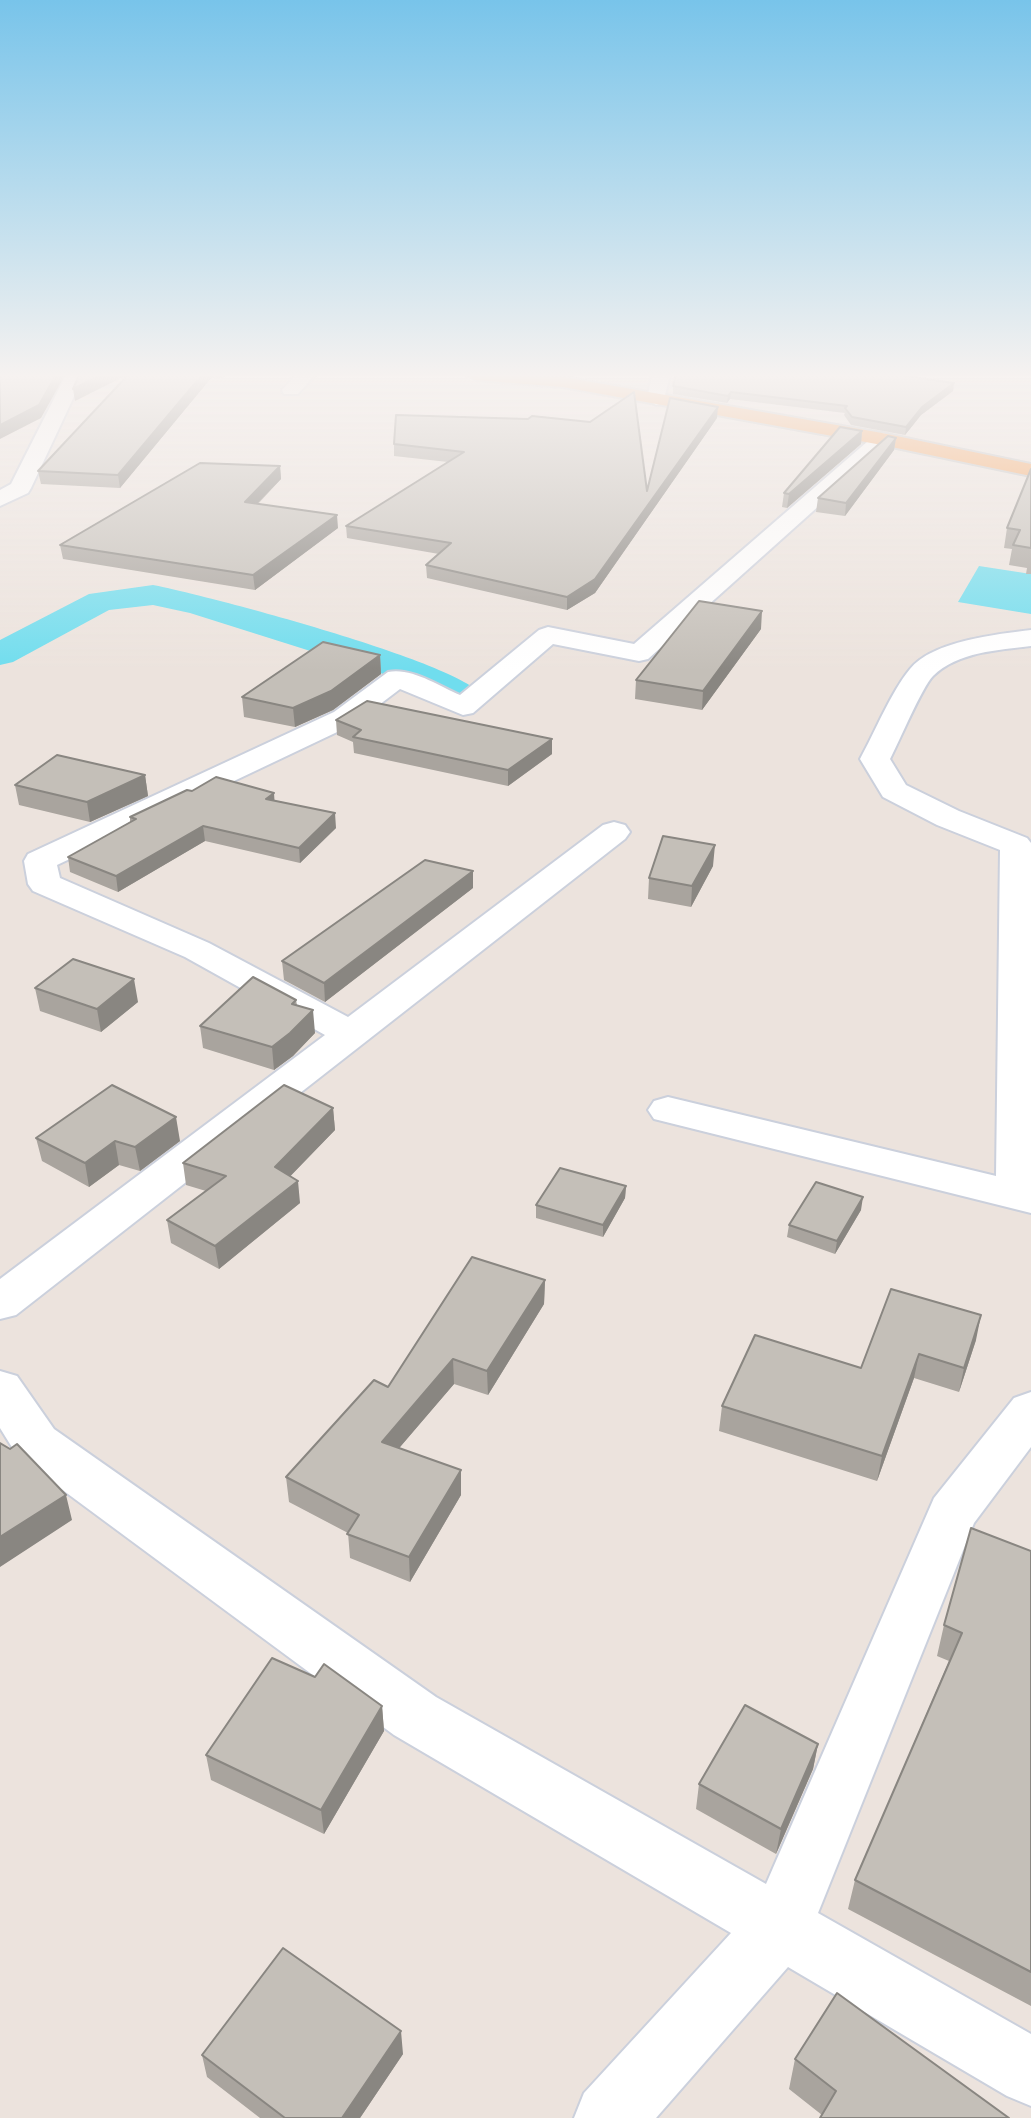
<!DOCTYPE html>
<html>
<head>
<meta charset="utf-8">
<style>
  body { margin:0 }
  canvas { display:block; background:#ece3dd }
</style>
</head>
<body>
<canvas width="1031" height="2118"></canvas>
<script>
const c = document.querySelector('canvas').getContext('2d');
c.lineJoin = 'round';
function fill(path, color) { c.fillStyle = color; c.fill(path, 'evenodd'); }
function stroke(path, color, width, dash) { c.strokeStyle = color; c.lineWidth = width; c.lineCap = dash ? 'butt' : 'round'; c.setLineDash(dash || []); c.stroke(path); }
fill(new Path2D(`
  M979,566L1031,574V614L958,602Z`), '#70ddee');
fill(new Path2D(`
  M153,585C205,595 460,662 483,696L477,704L464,707L451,704L399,679L190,613L153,605L109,610L13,662L0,665V640L89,594Z`), '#70ddee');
const minor = new Path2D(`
  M66,375H84L31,488L28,493L0,506V490L11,484Z
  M296,375H315L298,394H284L282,390Z
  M652,375H670L663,403L656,405L647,399Z
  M882,433L889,435L892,439L889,443L648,659L639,661L553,644L473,713L463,715L400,689L354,724L57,865L60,878L209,943L348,1017L603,825L614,822L625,825L630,832L625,839L16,1315L0,1319V1279L325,1035L185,957L33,891L28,884L24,861L28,854L334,712L388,672C411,667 439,686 460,695L539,630L548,627L634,644L875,435Z
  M1031,630V646C999,650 957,652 933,676C922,687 899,742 890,759L906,785L959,811L1027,838L1031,843V1213L654,1119L648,1110L654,1101L668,1097L996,1176L1000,850L937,825L883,797L860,759C875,732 891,692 910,669C932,641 998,634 1031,630Z
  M0,1371L17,1376L54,1429L436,1697L766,1884L934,1498L1014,1398L1031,1392V1447L974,1523L818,1913L1031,2034V2106L1007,2096L788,1967L656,2118H574L584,2093L731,1933L394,1735L18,1457L0,1428Z`);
const trunk = new Path2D(`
  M467,375L563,377L882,433L1031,464V476L882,445L563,387L476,380Z`);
stroke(minor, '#cbd0dc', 4);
stroke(trunk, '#c3c3c3', 4);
fill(minor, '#fff');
fill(trunk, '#f6a15a');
fill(new Path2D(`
  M128,375H227L220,379L211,378L120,488L41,484L38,471Z
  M954,383L953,391L921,415L905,435L851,425L844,415L845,413L730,399L727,403L673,394V386Z
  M396,415L647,491L717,418L595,593L567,610L427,578L426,565L439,554L347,538L346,526L448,462L394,456V444Z
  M862,431L861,444L787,508L782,507L784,493Z
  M896,438L894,450L845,516L816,512L818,498Z
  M280,466L281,479L258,504L338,528L255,590L63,559L60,545Z
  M1031,469V574H1026L1027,568L1009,565L1012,549L1004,548L1007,528Z
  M761,629L702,710L635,699L636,680Z
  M380,655L381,674L333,710L295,727L244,717L242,697Z
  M336,720L552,739V754L508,786L354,753L353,742L337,735Z
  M145,775L148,796L90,822L19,805L15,785Z
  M275,801L336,828L300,863L205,841L118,892L70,872L68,857L130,822V817Z
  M713,866L691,907L648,899L649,878Z
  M473,888L325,1002L284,980L282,961Z
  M35,988L138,1002L101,1032L40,1011Z
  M296,1000L297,1005L315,1033L293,1056L274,1070L203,1048L200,1026Z
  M333,1108L335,1130L290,1176L300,1203L219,1269L171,1243L167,1220L206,1191L186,1185L183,1163Z
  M36,1138L180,1141L140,1171L119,1165L89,1187L42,1161Z
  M626,1186L625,1198L603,1237L536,1218V1205Z
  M861,1210L835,1254L787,1237L789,1225Z
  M545,1280L544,1304L488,1395L454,1384L399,1448L461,1470V1495L410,1582L350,1558L348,1533L289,1502L286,1477L388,1387Z
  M976,1340L959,1392L914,1378L877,1481L719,1431L722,1406L861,1368Z
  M1031,1551V2006L848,1909L855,1880L949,1661L937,1656L944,1625Z
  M382,1706L384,1731L324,1834L211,1780L206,1755Z
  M818,1744L813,1769L776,1854L696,1809L699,1784Z
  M403,2054L360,2118H260L207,2077L202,2055Z
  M795,2059L1009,2118L822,2115L789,2089Z`), '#a9a49e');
fill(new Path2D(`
  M56,375H65L41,418L0,439V425Z
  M101,375H127L75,401L73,389Z
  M202,375H211V378L120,488L118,475Z
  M954,383L953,391L921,415L905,435L906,427L922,407Z
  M731,392L730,399L727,403L728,396Z
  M718,407L717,418L595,593L567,610V597Z
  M862,431L861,444L787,508L789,494Z
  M896,438L894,450L845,516L846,503Z
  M280,466L281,479L246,515L245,502Z
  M337,515L338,528L255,590L253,575Z
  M762,611L761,629L702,710L703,691Z
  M380,655L381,674L333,710L295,727L293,708Z
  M552,739V754L508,786V770Z
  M145,775L148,796L90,822L87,802Z
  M274,793L275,808L266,799Z
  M335,813L336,828L300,863L299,848Z
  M203,826L205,841L118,892L116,876Z
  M715,845L713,866L691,907L692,886Z
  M473,871V888L325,1002L324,983Z
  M134,979L138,1002L101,1032L97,1009Z
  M313,1010L315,1033L293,1056L274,1070L272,1047Z
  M333,1108L335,1130L278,1189L275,1167Z
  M176,1117L180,1141L140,1171L135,1147Z
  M115,1141L119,1165L89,1187L85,1163Z
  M298,1181L300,1203L219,1269L215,1246Z
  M626,1186L625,1198L603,1237V1225Z
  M863,1197L861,1210L835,1254L837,1241Z
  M545,1280L544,1304L488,1395L487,1371Z
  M981,1315L976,1340L959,1392L964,1368Z
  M919,1354L914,1378L877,1481L882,1456Z
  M453,1359L454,1384L383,1467L382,1442Z
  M461,1470V1495L410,1582L409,1557Z
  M66,1495L72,1520L0,1567V1537Z
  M382,1706L384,1731L324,1834L321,1810Z
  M818,1744L813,1769L776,1854L781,1829Z
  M401,2031L403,2054L360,2118H342Z`), '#898681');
const building = new Path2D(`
  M0,375H56L39,405L0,425Z
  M79,375H101L73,389Z
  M128,375H202L118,475L38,471Z
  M676,375H898L954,383L922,407L906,427L852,417L845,408L847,406L731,392L728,396L673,386Z
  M634,392L647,491L670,398L718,407L595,579L567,597L426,565L451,543L346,526L464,452L394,444L396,415L528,419L532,416L590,422Z
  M840,427L862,431L789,494L784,493Z
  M888,436L896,438L846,503L818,498Z
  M200,463L280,466L245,502L337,515L253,575L60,545Z
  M1031,469V548L1013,545L1020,530L1007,528Z
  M699,601L762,611L703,691L636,680Z
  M323,642L380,655L331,691L293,708L242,697Z
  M367,701L552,739L508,770L353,737L361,730L336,720Z
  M57,755L145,775L87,802L15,785Z
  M216,777L274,793L266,799L335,813L299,848L203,826L116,876L68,857L136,819L130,817L187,790L192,791Z
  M663,836L715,845L692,886L649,878Z
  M425,860L473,871L324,983L282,961Z
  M73,959L134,979L97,1009L35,988Z
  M253,977L296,1000L292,1004L313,1010L290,1033L272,1047L200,1026Z
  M112,1085L176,1117L135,1147L115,1141L85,1163L36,1138Z
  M284,1085L333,1108L275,1167L298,1181L215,1246L167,1220L226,1176L183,1163Z
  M560,1168L626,1186L603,1225L536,1205Z
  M816,1182L863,1197L837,1241L789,1225Z
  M472,1257L545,1280L487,1371L453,1359L382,1442L461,1470L409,1557L347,1534L359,1515L286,1477L374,1380L388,1387Z
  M891,1289L981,1315L964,1368L919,1354L882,1456L722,1406L755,1335L861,1368Z
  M0,1443L10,1449L17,1444L66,1495L0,1537Z
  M971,1528L1031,1551V1972L855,1880L962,1633L944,1625Z
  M272,1658L315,1677L324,1664L382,1706L321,1810L206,1755Z
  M745,1705L818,1744L781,1829L699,1784Z
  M283,1948L401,2031L342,2118H285L202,2055Z
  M837,1993L1009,2118H820L836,2091L795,2059Z`);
fill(building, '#c4bfb8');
stroke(building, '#898681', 2);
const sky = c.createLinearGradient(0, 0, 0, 671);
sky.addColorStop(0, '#78c4ea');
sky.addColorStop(0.56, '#f6f2f0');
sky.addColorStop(1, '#f6f2f000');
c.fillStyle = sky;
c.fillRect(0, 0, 1031, 671);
</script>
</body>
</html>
